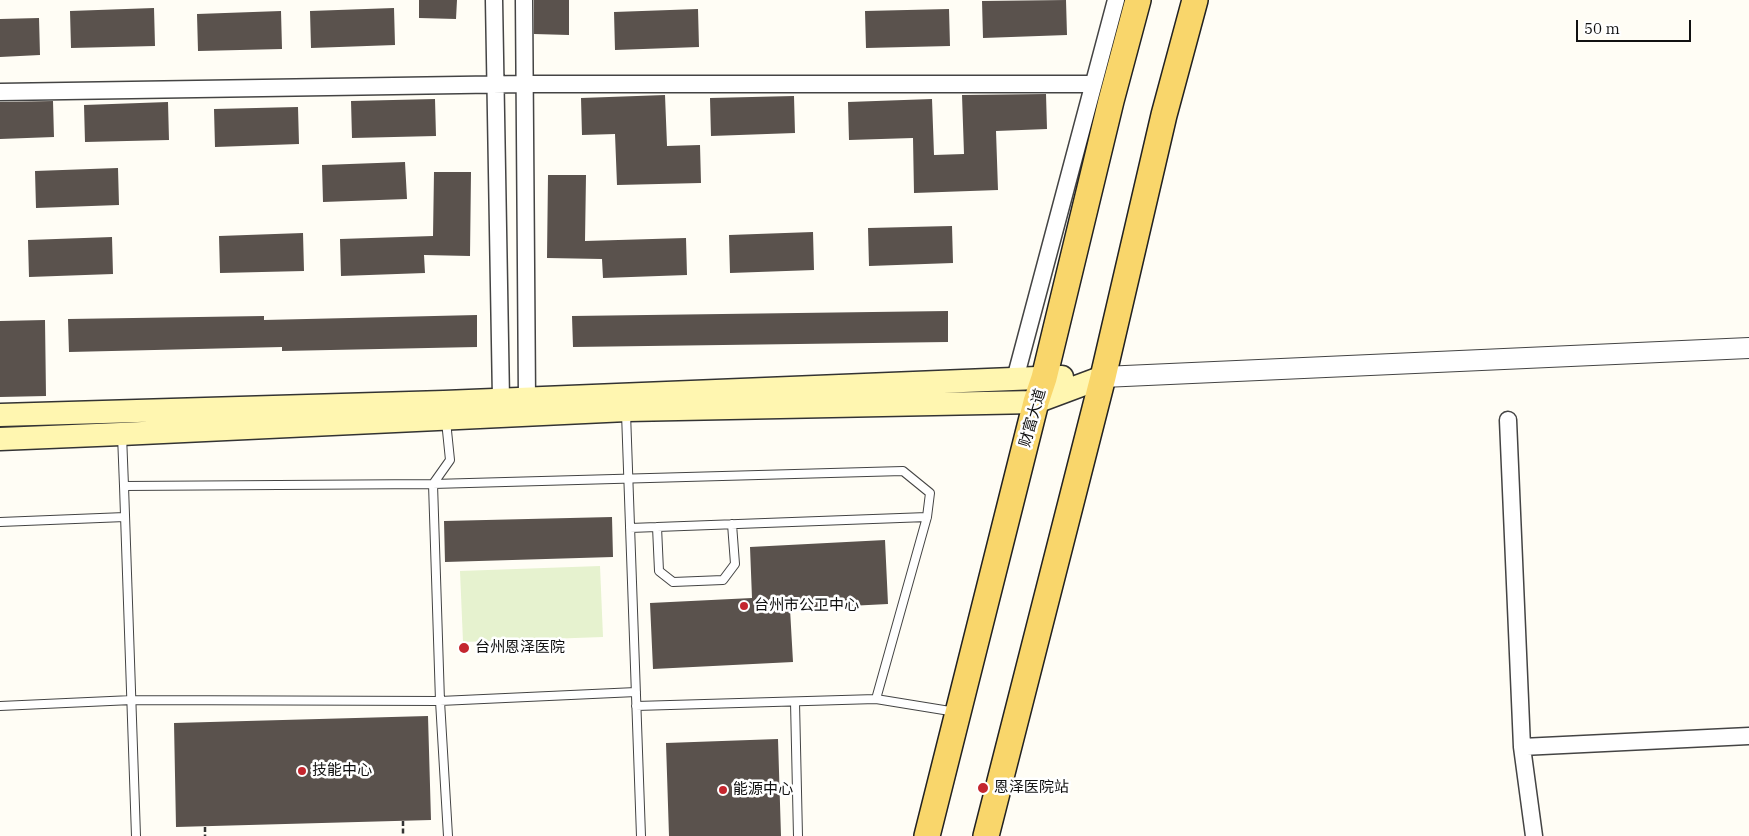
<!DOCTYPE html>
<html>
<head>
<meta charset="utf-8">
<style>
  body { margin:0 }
  #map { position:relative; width:1749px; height:836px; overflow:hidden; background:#fffdf5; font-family:"IBM Plex Serif",serif }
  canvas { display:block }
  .scale { position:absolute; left:1576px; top:20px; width:115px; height:22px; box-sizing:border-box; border:2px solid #111; border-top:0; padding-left:6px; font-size:15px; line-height:18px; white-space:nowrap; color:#111; -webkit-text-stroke:4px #fff; paint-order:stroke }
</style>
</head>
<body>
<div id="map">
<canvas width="1749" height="836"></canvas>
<div class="scale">50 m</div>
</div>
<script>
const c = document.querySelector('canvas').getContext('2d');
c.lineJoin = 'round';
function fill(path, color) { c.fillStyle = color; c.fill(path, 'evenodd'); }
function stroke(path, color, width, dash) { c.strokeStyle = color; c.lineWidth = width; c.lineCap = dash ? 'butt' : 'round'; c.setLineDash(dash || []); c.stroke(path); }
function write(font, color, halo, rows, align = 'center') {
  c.font = font + ' "IBM Plex Serif","Noto Sans SC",serif'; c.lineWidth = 5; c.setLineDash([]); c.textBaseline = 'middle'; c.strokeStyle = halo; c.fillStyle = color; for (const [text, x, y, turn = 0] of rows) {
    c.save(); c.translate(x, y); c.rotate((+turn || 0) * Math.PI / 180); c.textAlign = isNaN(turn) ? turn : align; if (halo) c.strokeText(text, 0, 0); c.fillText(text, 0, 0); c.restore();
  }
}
fill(new Path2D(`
  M600,566L603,637L463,642L460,571Z`), '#e6f2cf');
fill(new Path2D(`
  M419,0H457L456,19L419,18Z
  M534,0H569V35L534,34Z
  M1066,0L1067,35L983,38L982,1Z
  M154,8L155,46L71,48L70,11Z
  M394,8L395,45L311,48L310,11Z
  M698,9L699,47L615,50L614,12Z
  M949,9L950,46L866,48L865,11Z
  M281,11L282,49L198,51L197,14Z
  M39,18L40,55L0,57V19Z
  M1046,94L1047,129L996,131L998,190L914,193L913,138L849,140L848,102L932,99L934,155L964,154L962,95Z
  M665,95L667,146L700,145L701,183L617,185L615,134L582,135L581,98Z
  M794,96L795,133L711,136L710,98Z
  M435,99L436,136L352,138L351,101Z
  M53,101L54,137L0,139V102Z
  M168,102L169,140L85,142L84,105Z
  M298,107L299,144L215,147L214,109Z
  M405,162L407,199L323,202L322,165Z
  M118,168L119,205L36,208L35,171Z
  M434,172H471L470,256L424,255L425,273L341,276L340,239L433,236Z
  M548,175H586L585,241L686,238L687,275L603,278L602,259L547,258Z
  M952,226L953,263L869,266L868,228Z
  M813,232L814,270L730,273L729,235Z
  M303,233L304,271L220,273L219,236Z
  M112,237L113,274L29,277L28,240Z
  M948,311V342L573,347L572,316Z
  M477,315V347L282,351V347L69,352L68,319L264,316V320Z
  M45,320L46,396L0,397V321Z
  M612,517L613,557L445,562L444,521Z
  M885,540L888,604L790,609L793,662L653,669L650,603L752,598L750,547Z
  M428,716L431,820L176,827L174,723Z
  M778,739L781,836H669L666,743Z`), '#5a524d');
const service = new Path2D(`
  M626,413L641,836
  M446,421L450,460L433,484L440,701L448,836
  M122,435L124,486
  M0,522L125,517
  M657,527L659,571L673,582L723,580L735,564L732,524
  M630,528L927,517
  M795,702L798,836
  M0,706L132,700L440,701L636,692
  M636,706L876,699L956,712
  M136,836L124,486L433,484L903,471L930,493L927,517L876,699`);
const minor = new Path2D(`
  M494,0L501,399
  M524,0L527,398
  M0,92L525,84H1093
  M1015,379L1116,0
  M1508,420L1522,747L1534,836
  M1522,747L1749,736`);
const tertiary = new Path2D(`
  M1103,377L1749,348`);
const secondary = new Path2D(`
  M0,415L444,402L1062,377
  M0,439L121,434L627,410L1036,402L1103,377`);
const primary = new Path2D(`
  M927,836L1036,402L1044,378L1111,101L1138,0
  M986,836L1103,377L1164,115L1195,0`);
stroke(service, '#444', 10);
stroke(minor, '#444', 19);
stroke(tertiary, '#444', 22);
stroke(secondary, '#333', 25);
stroke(primary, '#222', 28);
stroke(new Path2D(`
  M403,821V836
  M205,827V836`), '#333', 2.5, [5, 2.5]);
stroke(service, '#fff', 8);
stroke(minor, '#fff', 16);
stroke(tertiary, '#fff', 20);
stroke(secondary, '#fff6b0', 22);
stroke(primary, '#f9d66b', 25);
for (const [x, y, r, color] of [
  [744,606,5,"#c4262e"],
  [464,648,6,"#c4262e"],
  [302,771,5,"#c4262e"],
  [983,788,6,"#c4262e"],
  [723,790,5,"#c4262e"]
]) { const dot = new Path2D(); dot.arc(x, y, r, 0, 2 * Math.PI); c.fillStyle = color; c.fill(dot); stroke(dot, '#fff', 2); }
write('15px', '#111', '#fff', [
  ["财富大道",1033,418,-74]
]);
write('15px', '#111', '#fff', [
  ["台州市公卫中心",754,606],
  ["台州恩泽医院",475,648],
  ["技能中心",312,771],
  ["恩泽医院站",994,788],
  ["能源中心",733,790]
], 'left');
</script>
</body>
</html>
